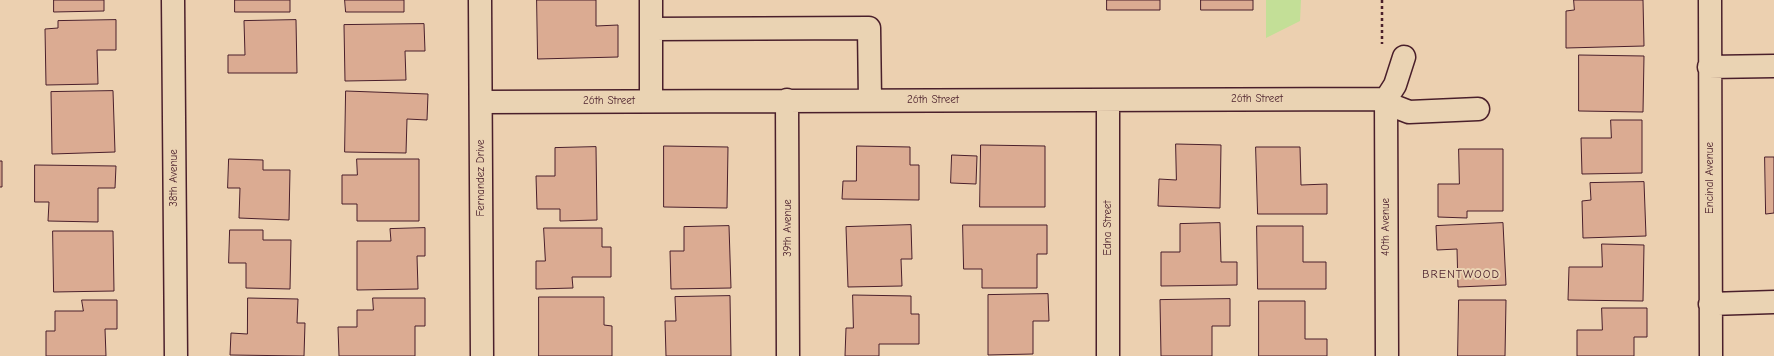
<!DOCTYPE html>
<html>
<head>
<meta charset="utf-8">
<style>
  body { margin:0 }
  canvas { display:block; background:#ecd0b0 }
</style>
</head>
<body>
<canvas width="1774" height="356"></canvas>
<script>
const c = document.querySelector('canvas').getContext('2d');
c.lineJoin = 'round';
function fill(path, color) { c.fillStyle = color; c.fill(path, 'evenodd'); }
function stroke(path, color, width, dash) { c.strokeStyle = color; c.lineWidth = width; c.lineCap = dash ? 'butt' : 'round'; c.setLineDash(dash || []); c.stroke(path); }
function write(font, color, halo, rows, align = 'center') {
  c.font = font + ' "Comic Neue",sans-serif'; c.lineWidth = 4; c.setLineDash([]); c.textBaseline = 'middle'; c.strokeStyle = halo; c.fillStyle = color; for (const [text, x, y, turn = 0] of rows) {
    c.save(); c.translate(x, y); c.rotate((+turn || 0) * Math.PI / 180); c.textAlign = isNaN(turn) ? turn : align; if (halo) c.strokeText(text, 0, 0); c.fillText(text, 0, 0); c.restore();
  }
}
fill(new Path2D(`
  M1266,0H1301L1300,21L1266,38Z`), '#c3df97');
const building = new Path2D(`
  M54,0H104V11L54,12Z
  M235,0H290V12H235Z
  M345,0H404V12H346Z
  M537,0H596V26L618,25V57L538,59Z
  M1107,0H1160V10H1107Z
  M1201,0H1253V10H1201Z
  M1574,0H1643L1644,46L1566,48V11L1574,10Z
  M116,20V50H97L98,84L46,85L45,29L58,28V21Z
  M296,20L297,73H228V55H245L244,21Z
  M424,24L425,51H405L406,80L345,81L344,25Z
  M1579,55L1644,56L1643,112L1579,111Z
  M113,91L115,152L52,154L51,92Z
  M346,91L428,94L427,120L407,119L406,153L345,152Z
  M1611,120H1642V173L1582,174L1581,138H1611Z
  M1176,144L1221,145L1220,208L1158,206L1159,179L1176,180Z
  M981,145L1045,146V207H980Z
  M664,146L728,147L727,208L664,207Z
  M857,146L910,147V165H919V200L842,199L843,181H856Z
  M596,147L597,220L560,221V209H537L536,176H555V148Z
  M1256,147H1300L1301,185L1327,184V214H1258Z
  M1459,149H1503V211H1467V218L1438,217V184H1459Z
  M952,155L977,156L976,184L951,183Z
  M1765,157H1774V213L1766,214Z
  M229,159L263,160V170H290L289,220L239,218L240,188H228Z
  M357,159H419V221H357V204H342V175H357Z
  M0,161H2V187H0Z
  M35,165L116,166L115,188H98V222L48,221L49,202H35Z
  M1644,182L1646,236L1583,238L1582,201L1591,200L1590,183Z
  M1220,223L1221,262H1237V285L1161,286V252H1180V224Z
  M1503,223L1506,285L1458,287L1457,249L1437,250L1436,226Z
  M911,225L912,259H901L902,286L848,287L846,227Z
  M963,225H1047V254H1037V288H982V269H964Z
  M729,226L731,288L671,289L670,251H684V227Z
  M1257,226H1303V262H1326V289H1258Z
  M425,228V256H417L418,289L357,290V241H391L390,229Z
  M544,228H602V247H611V277H572L573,288L536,289V261H545Z
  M230,230H263V240H291L290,289L246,288V263H229Z
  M53,231H113L114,291L54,292Z
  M1602,244L1644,245L1643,301L1568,300L1569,267H1602Z
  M1048,294L1049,321H1033V354L988,355V295Z
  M853,295L911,296V314H919V344H879V356H845L846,328H853Z
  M730,296L731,356H666L665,321H676L675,297Z
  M539,297H604V325L612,326V356H539Z
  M248,298L298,299L297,323H305L304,356L230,355L231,333L247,334Z
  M373,298H425V326H415V356H339L338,327H357V310H373Z
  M1230,299V326H1212V356H1161L1160,300Z
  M82,300H117V329H105L106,356H46V331H55V311H83Z
  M1459,300H1506L1505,356H1458Z
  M1259,301H1305V339H1327V356H1259Z
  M1602,308H1647V337H1634V356H1577V330H1602Z`);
fill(building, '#dbab92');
stroke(building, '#4a1f2b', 1);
const minor = new Path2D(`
  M173,0L176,356
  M480,0L482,356
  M651,0V101
  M1710,0L1711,356
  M651,29L869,28L870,100
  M1709,67L1774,66
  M1386,99L1387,356
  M1386,99L1395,85L1404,57
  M787,100L788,356
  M1108,100V356
  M481,102L1386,99
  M1386,103L1409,112L1478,109
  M1710,304L1774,302`);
stroke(minor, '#4a1f2b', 25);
stroke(new Path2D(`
  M1382,0V44`), '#4a1f2b', 2.5, [3, 3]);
stroke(minor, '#ead3b3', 22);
write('11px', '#4a1f2b', '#ead3b3', [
  ["26th Street",1257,99],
  ["26th Street",933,100],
  ["26th Street",609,101],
  ["38th Avenue",174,178,-90],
  ["Fernandez Drive",481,178,-90],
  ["Encinal Avenue",1710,178,-90],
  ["40th Avenue",1386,227,-90],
  ["39th Avenue",788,228,-90],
  ["Edna Street",1108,228,-90]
]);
c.letterSpacing = '1px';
write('12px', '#4a1f2b', '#ead3b3', [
  ["BRENTWOOD",1461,275]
]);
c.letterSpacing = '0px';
</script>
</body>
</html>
